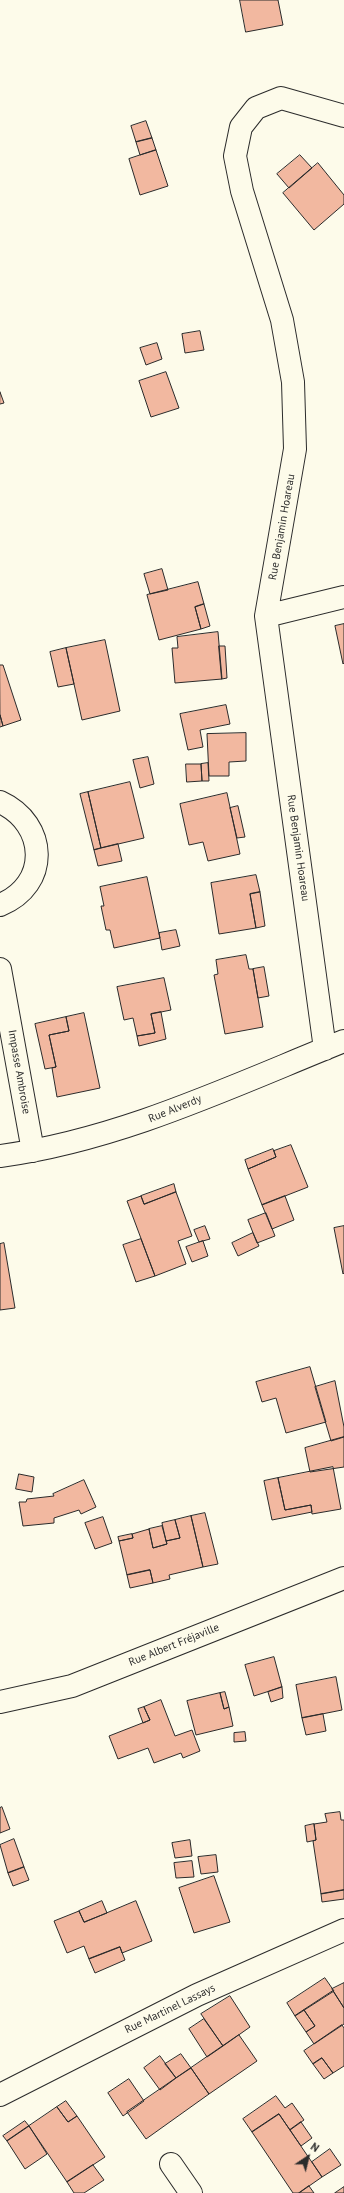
<!DOCTYPE html>
<html>
<head>
<meta charset="utf-8">
<style>
  body { margin:0 }
  #map { position:relative; width:344px; height:2193px; overflow:hidden; background:#fdfbea; font-family:"PT Sans",sans-serif }
  canvas { display:block }
  .north { position:absolute; left:288px; top:2137px; width:40px; height:40px; -webkit-text-stroke:3px #fdfbea; paint-order:stroke; rotate:35deg; font-size:11px; font-weight:700; line-height:16px; text-align:center; color:#2b2b2b }
  .north::after { content:''; display:block; margin:auto; width:14px; height:18px; background:#2b2b2b; clip-path:polygon(50% 0,100% 100%,50% 72%,0 100%) }
</style>
</head>
<body>
<div id="map">
<canvas width="344" height="2193"></canvas>
<div class="north">N</div>
</div>
<script>
const c = document.querySelector('canvas').getContext('2d');
c.lineJoin = 'round';
function fill(path, color) { c.fillStyle = color; c.fill(path, 'evenodd'); }
function stroke(path, color, width, dash) { c.strokeStyle = color; c.lineWidth = width; c.lineCap = dash ? 'butt' : 'round'; c.setLineDash(dash || []); c.stroke(path); }
function write(font, color, halo, rows, align = 'center') {
  c.font = font + ' "PT Sans",sans-serif'; c.lineWidth = 3; c.setLineDash([]); c.textBaseline = 'middle'; c.strokeStyle = halo; c.fillStyle = color; for (const [text, x, y, turn = 0] of rows) {
    c.save(); c.translate(x, y); c.rotate((+turn || 0) * Math.PI / 180); c.textAlign = isNaN(turn) ? turn : align; if (halo) c.strokeText(text, 0, 0); c.fillText(text, 0, 0); c.restore();
  }
}
const building = new Path2D(`
  M240,0H278L283,25L246,32Z
  M146,121L152,138L136,142L131,126Z
  M152,138L156,150L140,155L136,142Z
  M156,150L168,186L140,195L129,159Z
  M300,155L312,168L289,188L277,174Z
  M318,163L344,195V204L314,230L283,193Z
  M200,331L204,350L185,353L182,334Z
  M157,343L162,359L146,365L140,348Z
  M166,372L179,408L151,417L139,381Z
  M0,392L4,403L0,404Z
  M162,569L168,590L150,594L144,574Z
  M198,582L204,604L195,607L201,629L159,640L147,595Z
  M204,604L210,626L201,629L195,607Z
  M344,624V663L343,664L335,626Z
  M218,632L222,679L175,683L172,648H178L177,637Z
  M105,640L120,711L82,720L66,648Z
  M219,646H225L227,678L222,679Z
  M66,648L74,684L58,687L50,652Z
  M0,665H3L21,720L3,726L0,715Z
  M226,705L230,724L200,730L203,747L188,750L180,714Z
  M0,715L3,726L0,727Z
  M246,733V761L229,762V776H209L207,734Z
  M148,757L154,784L140,788L133,760Z
  M208,763L209,781H202L201,764Z
  M186,764H201L202,781L187,782Z
  M130,782L144,838L101,848L88,792Z
  M88,792L101,848L94,850L80,794Z
  M227,793L240,854L208,861L203,842L189,845L180,804Z
  M238,806L245,837L237,838L230,808Z
  M118,844L122,861L98,866L94,850Z
  M256,875L260,892L250,894L256,928L219,934L211,883Z
  M147,877L160,938L114,948L110,930H106L101,906H104L100,887Z
  M260,892L265,926L256,928L250,894Z
  M176,930L180,946L162,950L159,933Z
  M246,955L249,969H253L263,1027L225,1034L214,975L218,974L216,960Z
  M264,967L269,996L258,998L253,969Z
  M164,978L171,1010L151,1014L155,1033L137,1036L133,1018L124,1020L117,987Z
  M161,1012L166,1039L139,1046L137,1036L155,1033L151,1014Z
  M84,1013L100,1088L57,1097L52,1068L56,1067L49,1035L69,1031L66,1017Z
  M66,1017L69,1031L49,1035L56,1067L45,1069L35,1024Z
  M291,1145L308,1187L262,1205L248,1169L276,1157L274,1151Z
  M273,1149L276,1157L248,1169L245,1160Z
  M174,1184L176,1192L144,1204L141,1196Z
  M176,1192L192,1236L178,1241L186,1264L155,1276L127,1201L141,1196L144,1204Z
  M285,1196L294,1220L272,1229L262,1205Z
  M266,1213L275,1236L257,1243L248,1220Z
  M205,1226L210,1239L199,1242L194,1230Z
  M344,1226V1273L343,1274L334,1228Z
  M253,1233L259,1246L238,1256L232,1243Z
  M141,1239L155,1276L136,1282L123,1245Z
  M203,1241L208,1256L192,1262L186,1247Z
  M4,1243L15,1308L0,1310V1244Z
  M310,1367L326,1422L286,1433L276,1398L262,1402L256,1382Z
  M335,1381L344,1427V1437L331,1441L315,1387Z
  M344,1437V1467L310,1472L305,1448Z
  M333,1467L341,1509L312,1514L311,1505L285,1510L278,1478Z
  M19,1474L34,1477L32,1492L16,1489Z
  M278,1478L285,1510L311,1505L312,1512L272,1520L264,1481Z
  M84,1480L96,1507L81,1514L79,1510L54,1518V1523L23,1526L19,1502H26L27,1499L54,1496L53,1494Z
  M205,1513L218,1564L203,1567L191,1516Z
  M191,1516L203,1567L169,1575L170,1579L153,1583L150,1570L127,1575L119,1541L133,1538L132,1534L149,1529L153,1548L167,1544L166,1541L180,1538L175,1520Z
  M103,1517L112,1543L95,1549L85,1523Z
  M175,1520L180,1538L166,1541L162,1523Z
  M162,1526L167,1544L153,1548L149,1529Z
  M132,1534L133,1538L119,1541L118,1537Z
  M150,1570L153,1583L130,1588L127,1575Z
  M274,1657L282,1687L254,1696L245,1665Z
  M336,1677L342,1710L302,1718L296,1685Z
  M282,1687L283,1698L271,1702L268,1692Z
  M225,1692L229,1707L224,1709L220,1693Z
  M220,1693L224,1709L229,1707L233,1726L196,1735L187,1701Z
  M161,1700L175,1736L192,1730L200,1751L183,1758L181,1753L154,1763L148,1748L118,1759L109,1736L150,1720L144,1707Z
  M144,1707L150,1720L143,1723L138,1709Z
  M323,1714L326,1731L306,1735L302,1718Z
  M245,1732L246,1741L234,1742V1733Z
  M2,1807L10,1829L0,1833V1808Z
  M340,1812L341,1820H344V1890L321,1894L313,1841L316,1840L314,1824L327,1822L325,1814Z
  M314,1824L316,1840L307,1842L305,1826Z
  M14,1839L24,1867L8,1873L0,1845Z
  M190,1840L192,1856L175,1858L172,1843Z
  M216,1855L218,1872L201,1874L198,1857Z
  M192,1861L194,1877L176,1878L174,1863Z
  M24,1867L29,1880L13,1886L8,1873Z
  M214,1876L230,1922L194,1933L179,1888Z
  M344,1890V1899L322,1902L321,1894Z
  M102,1901L107,1913L84,1922L79,1911Z
  M136,1901L152,1941L122,1953L120,1947L89,1959L84,1946L67,1953L54,1921L79,1911L84,1922Z
  M120,1947L125,1960L95,1973L89,1959Z
  M325,1978L334,1991L295,2016L287,2003Z
  M344,1983V2008L332,1989Z
  M333,1991L344,2008V2024L314,2044L306,2032L315,2026L304,2010Z
  M230,1996L250,2027L223,2046L201,2014Z
  M304,2010L315,2026L306,2032L295,2016Z
  M204,2019L223,2046L207,2057L189,2029Z
  M342,2025L344,2028V2066L333,2073L322,2058L313,2064L304,2051Z
  M239,2035L257,2061L209,2094L191,2068Z
  M181,2054L191,2068L176,2078L165,2064Z
  M160,2056L176,2078L160,2090L144,2068Z
  M322,2058L333,2073L324,2079L313,2064Z
  M191,2068L209,2094L146,2139L127,2112Z
  M129,2079L144,2101L123,2116L108,2093Z
  M276,2096L285,2108L292,2103L304,2120L290,2130L279,2114L252,2132L243,2119Z
  M66,2101L77,2116L68,2122L57,2107Z
  M57,2107L68,2122L77,2116L105,2157L67,2182L29,2126Z
  M279,2114L322,2177L299,2193H293L252,2132Z
  M25,2121L29,2126L7,2141L3,2136Z
  M301,2122L312,2138L301,2146L290,2130Z
  M29,2126L47,2154L25,2169L7,2141Z
  M330,2149L341,2165L322,2177L312,2162Z
  M93,2165L104,2180L84,2193H74L67,2182Z
  M309,2186L314,2193H299Z
  M344,2187V2193H335Z`);
fill(building, '#f2b8a0');
stroke(building, '#2b2b2b', 1);
const street = new Path2D(`
  M266,616L344,597
  M0,802C48,824 50,885 0,905
  M0,969L33,1151
  M325,1049L266,616L295,449L293,382L282,320L242,191L235,156L241,127L256,108L281,98L344,116
  M0,1156C120,1140 232,1086 344,1041
  M0,1702L72,1686L344,1578
  M0,2095L197,1995L344,1930
  M171,2164L191,2193`);
stroke(street, '#2b2b2b', 24);
stroke(street, '#fdfbea', 22);
write('11px', '#2b2b2b', '#fdfbea', [
  ["Rue Benjamin Hoareau",282,527,-80],
  ["Rue Benjamin Hoareau",298,848,82],
  ["Impasse Ambroise",19,1072,80],
  ["Rue Alverdy",175,1109,-22],
  ["Rue Albert Fréjaville",174,1645,-22],
  ["Rue Martinel Lassays",170,2009,-26]
]);
</script>
</body>
</html>
